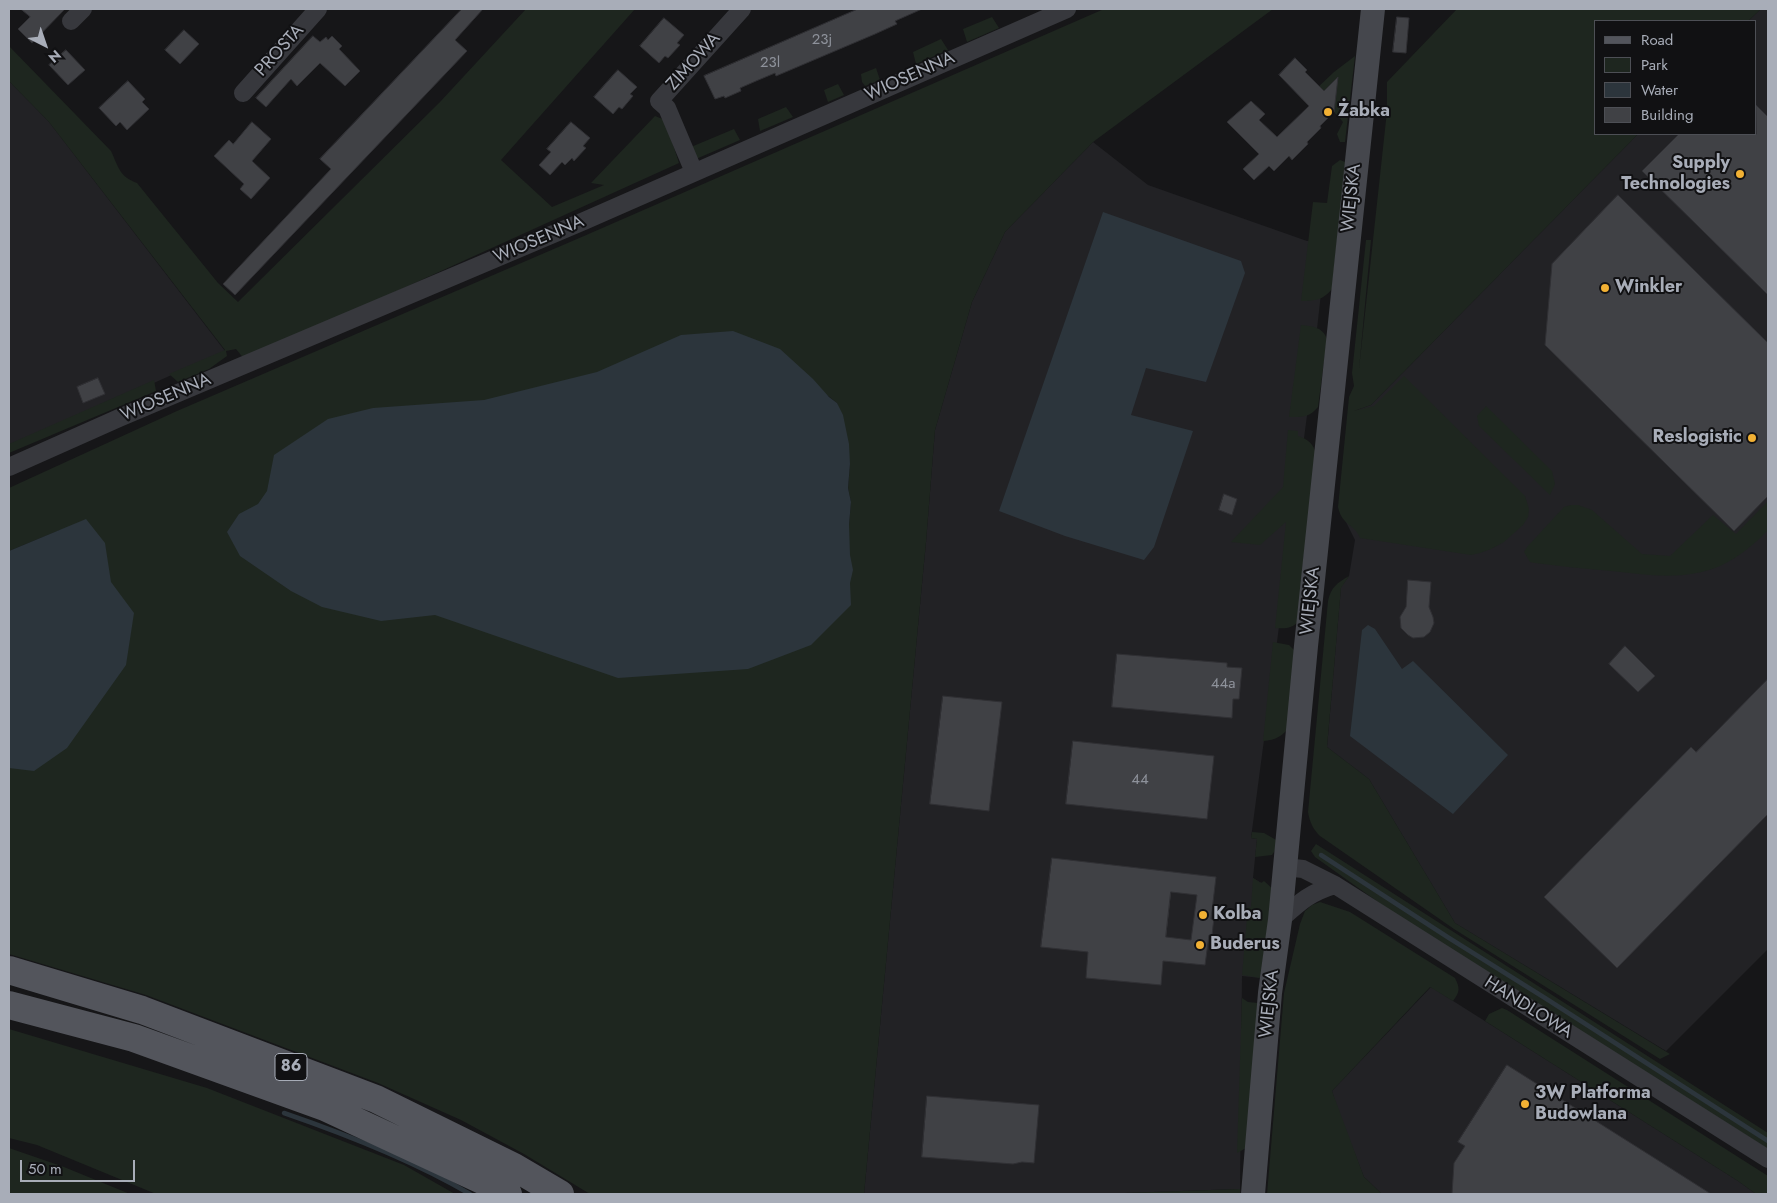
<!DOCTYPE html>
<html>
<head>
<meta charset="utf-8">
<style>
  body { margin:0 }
  #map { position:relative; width:1777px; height:1203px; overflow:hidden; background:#161618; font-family:Jost,sans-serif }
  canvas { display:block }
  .frame { position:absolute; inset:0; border:10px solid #a8adb8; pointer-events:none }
  .legend { position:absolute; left:1594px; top:20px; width:162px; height:115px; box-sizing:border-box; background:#111113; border:1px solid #4d4f55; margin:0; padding:6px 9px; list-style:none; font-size:15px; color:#a8adb8 }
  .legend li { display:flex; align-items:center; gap:10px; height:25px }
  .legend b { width:25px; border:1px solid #4d4f55 }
  .north { position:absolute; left:20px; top:20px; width:50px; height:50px; -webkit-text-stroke:4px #111113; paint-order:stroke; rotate:139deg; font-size:14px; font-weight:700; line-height:20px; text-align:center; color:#a8adb8 }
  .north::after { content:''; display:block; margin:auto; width:18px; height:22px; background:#a8adb8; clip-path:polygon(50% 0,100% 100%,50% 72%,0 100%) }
  .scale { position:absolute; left:20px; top:1160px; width:115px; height:22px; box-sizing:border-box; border:2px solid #a8adb8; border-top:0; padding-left:6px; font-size:15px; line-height:18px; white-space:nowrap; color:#a8adb8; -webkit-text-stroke:4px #111113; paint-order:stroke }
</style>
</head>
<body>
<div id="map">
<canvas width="1777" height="1203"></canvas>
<div class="frame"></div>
<ul class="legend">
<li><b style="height:6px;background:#53555c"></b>Road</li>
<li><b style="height:14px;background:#1e261f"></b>Park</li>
<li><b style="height:14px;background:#2c353c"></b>Water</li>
<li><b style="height:14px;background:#404145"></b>Building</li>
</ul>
<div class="north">N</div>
<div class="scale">50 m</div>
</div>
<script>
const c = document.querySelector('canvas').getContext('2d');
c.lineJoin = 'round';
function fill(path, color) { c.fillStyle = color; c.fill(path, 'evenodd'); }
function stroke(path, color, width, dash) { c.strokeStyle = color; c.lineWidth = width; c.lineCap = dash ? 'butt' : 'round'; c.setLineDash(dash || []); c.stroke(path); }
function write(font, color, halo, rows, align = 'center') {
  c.font = font + ' Jost,sans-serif'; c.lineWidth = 4; c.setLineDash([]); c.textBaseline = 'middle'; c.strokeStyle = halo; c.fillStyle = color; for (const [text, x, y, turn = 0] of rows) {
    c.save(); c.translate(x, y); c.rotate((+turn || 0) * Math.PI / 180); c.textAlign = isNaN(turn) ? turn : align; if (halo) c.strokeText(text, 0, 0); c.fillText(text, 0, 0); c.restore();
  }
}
fill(new Path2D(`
  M1761,9H1768V949L1666,1051L1455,923L1369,779L1327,747L1341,587L1349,576L1355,540L1343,516L1354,411L1371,405L1638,134H1756V21H1748Z
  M9,81L49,122L225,351L9,448Z
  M1093,142L1148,185L1307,241H1327L1308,408L1251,838L1257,839L1253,878L1270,888L1261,978L1242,976L1240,1189L1096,1194H864L926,542L935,430L972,302L1005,232Z
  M1431,987L1738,1181L1756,1194H1382L1364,1177L1339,1114L1332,1091Z`), '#222225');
fill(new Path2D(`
  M526,9H635L501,160L552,207L604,185L591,183L655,116L665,120L679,163L245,360L236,349L226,351L227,356L209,369L178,382L169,374L225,350L49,122L9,81V46L111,151C119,168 119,176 137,183L218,283L238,302L440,102Z
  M1104,9H1273L1093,142L1005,232L972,302L935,430L926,542L864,1194H590L524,1154L461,1120L378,1083L146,995L9,954V756L60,530L9,551V488L177,411L584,236ZM827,395L837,403L850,464L848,488L851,502L849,525Z
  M1457,9H1761L1748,21H1596V134H1638L1371,405L1354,411L1374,406L1404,376L1525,496L1529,509L1528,517L1523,525L1504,542L1491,549L1480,553L1471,555L1360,538C1355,524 1342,526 1338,507L1349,397L1354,386L1352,373L1366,240H1371L1359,369L1387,111V82Z
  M992,17L999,28L967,42L963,29Z
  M941,39L948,50L916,64L913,52Z
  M1355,56L1345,142H1340L1337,134L1343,122L1334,112L1331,85L1319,95L1315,90L1334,72Z
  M876,68L880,80L865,86L862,82L861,74Z
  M838,84L844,95L828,102L824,90Z
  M786,107L793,117L760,131L758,119Z
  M734,129L740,140L696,159L691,147Z
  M1340,160L1345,162L1332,289C1323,300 1315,301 1301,301L1313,202L1327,203L1332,166Z
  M1301,325C1312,326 1323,327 1327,339L1318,407C1309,418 1302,417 1289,417Z
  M154,380L156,391L9,453V444Z
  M1486,406L1552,471L1555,484L1550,495L1479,426L1477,416Z
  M1288,430L1298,431V436C1308,439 1314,444 1316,455L1302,571V614C1297,628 1288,629 1275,628L1286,522L1260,545L1231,542L1283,487Z
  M1768,501V530C1754,545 1739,557 1720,566C1685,581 1647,575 1611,571C1586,569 1560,566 1535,563L1530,562L1524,552L1527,547L1564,507L1571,505H1578L1592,510L1642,554L1670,556L1713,515L1736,534Z
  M1349,576L1341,588L1327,747L1369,779L1455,923L1670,1054L1660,1059L1454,929L1320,836C1313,829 1310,823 1308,812L1328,601C1331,587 1337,583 1349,576Z
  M1273,642L1289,645L1294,650L1291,725C1283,736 1276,740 1263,741Z
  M1252,832L1264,833L1278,841L1276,849L1272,855L1255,857L1257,839L1251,838Z
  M1316,844L1768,1133V1149L1399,917L1315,857L1311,851Z
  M1253,878L1261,883L1264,881L1274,890L1260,978L1242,975L1248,907H1251Z
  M1320,902L1350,912L1455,978C1460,988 1460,992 1453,1001L1430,987L1332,1091L1364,1177L1382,1194H1267L1284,993L1300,924L1305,911L1312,905Z
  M1242,998L1248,1002L1258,1003L1246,1148L1237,1153Z
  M1502,1008L1507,1010L1768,1176V1194H1756L1738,1181L1485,1021L1489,1014Z
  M9,1029L207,1088L404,1165L455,1194H156L37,1145L9,1138Z
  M9,1148L64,1167L130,1194H9Z
  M1240,1189V1194H1097Z`), '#1e261f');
fill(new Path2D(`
  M1103,212L1241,261L1245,273L1206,382L1146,368L1131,415L1193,431L1154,547L1144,560L1065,536L999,511Z
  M733,331L780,349L813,379L829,397L837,403L843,415L849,444L850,464L848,488L851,502L849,525L850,555L853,570L850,583L851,605L811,645L748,669L618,678L435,615L381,621L322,607L291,591L240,556L227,532L239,514L258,504L267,491L274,455L328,419L373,408L484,400L597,372L681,335Z
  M86,519L105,543L111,582L134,613L126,665L67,748L34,771L9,768V551Z
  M1368,625L1375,629L1402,669L1413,661L1508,755L1453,814L1350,736L1362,630Z`), '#2c353c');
stroke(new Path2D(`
  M1321,855L1449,938L1545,998L1768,1141
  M284,1113C348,1135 412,1160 470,1194`), '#2c353c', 4.5);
const building = new Path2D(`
  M21,9H65L32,43L18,29L30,17Z
  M462,9H483L455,40L467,51L235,295L223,284L331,169L320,159Z
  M858,9H922L895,21L897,24L875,34L776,76L775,73L756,81L740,88L741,91L725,98L724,96L715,99L704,76Z
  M1397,17L1409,18L1406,53L1393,52Z
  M664,18L684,35L677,43L680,45L668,58L665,56L659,63L640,46Z
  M184,30L199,44L180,64L165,50Z
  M313,36L320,42L326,37L328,40L332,36L342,46L339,49L360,71L345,86L320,63L297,86L291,79L266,107L256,98Z
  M66,50L85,70L68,85L49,65Z
  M1295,58L1307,70L1305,72L1324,91L1338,77L1334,112L1320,126L1321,128L1307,142L1308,144L1292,160L1289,156L1274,171L1269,166L1254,180L1243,169L1259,154L1227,122L1251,101L1265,114L1259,120L1277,137L1309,106L1279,75Z
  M618,70L637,87L630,94L633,96L622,109L619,107L613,114L594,97Z
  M128,81L145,99L142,102L149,109L127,130L120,122L116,126L99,108Z
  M1756,105L1768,117V295L1642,171L1679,134H1756Z
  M252,122L271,139L252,161L270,178L251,199L240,189L244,184L214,156L229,140L233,144Z
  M571,122L590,138L583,146L586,148L574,161L572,158L565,165L562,162L550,175L539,165L551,152L547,149Z
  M1618,195L1768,343V496L1734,531L1545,345L1552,264Z
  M98,378L105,394L83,403L77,387Z
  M1224,494L1237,499L1232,515L1219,510Z
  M1408,580L1431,582L1429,607L1433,617L1434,623L1430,632L1424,637L1413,638L1408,635L1401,628L1400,617L1406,607Z
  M1625,646L1655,676L1638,692L1609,664Z
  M1117,654L1227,663V667L1242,668L1239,699H1233L1232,718L1112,707Z
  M1768,679V814L1617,968L1544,897L1691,747L1696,752Z
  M943,696L1002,702L989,811L930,804Z
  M1073,741L1214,756L1207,819L1066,804Z
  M1052,858L1216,877L1211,919H1214L1213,926L1212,936L1209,935L1205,965L1163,961L1161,985L1086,978L1088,952L1041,947ZM1171,892L1197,895L1191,940L1166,937Z
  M1507,1065L1656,1159L1711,1194H1452L1454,1163L1465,1146L1458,1142Z
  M927,1096L1039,1105L1034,1163L1022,1162L1013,1164L922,1157Z`);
fill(building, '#404145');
stroke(building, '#303034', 1);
stroke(new Path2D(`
  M71,21L83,9
  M243,93L318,9
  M694,172L667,108L659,101L742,9
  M9,467L119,418L584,221L1067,9
  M1285,867L1303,869L1335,885L1768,1159
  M1280,920C1300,902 1309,893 1335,885`), '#37383d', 18);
stroke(new Path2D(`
  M1253,1194L1270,993L1280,920L1306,646L1373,9`), '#45474d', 24);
stroke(new Path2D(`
  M9,970L142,1010L376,1099L514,1167L560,1194
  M9,1005L134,1038L325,1107L497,1187L508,1194`), '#53555c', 28);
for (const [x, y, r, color] of [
  [1328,112,5,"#f2b134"],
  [1740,174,5,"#f2b134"],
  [1605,288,5,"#f2b134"],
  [1752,438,5,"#f2b134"],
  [1203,915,5,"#f2b134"],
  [1200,945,5,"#f2b134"],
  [1525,1104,5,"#f2b134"]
]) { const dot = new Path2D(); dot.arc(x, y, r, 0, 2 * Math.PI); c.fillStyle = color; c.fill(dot); stroke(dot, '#111113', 2); }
write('15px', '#8e929b', null, [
  ["23j",822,40],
  ["23l",770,63],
  ["44a",1223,684],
  ["44",1140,780]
]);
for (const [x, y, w] of [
  [291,1067,32]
]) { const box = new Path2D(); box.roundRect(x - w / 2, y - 13.5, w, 27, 4); c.fillStyle = '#111113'; c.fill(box); stroke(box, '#a8adb8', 1); }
write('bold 16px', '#a8adb8', null, [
  ["86",291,1067]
]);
write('18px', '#a8adb8', '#111113', [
  ["PROSTA",280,51,-48],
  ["ZIMOWA",694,62,-48],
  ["WIOSENNA",910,77,-24],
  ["WIEJSKA",1352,198,-84],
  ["WIOSENNA",539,240,-23],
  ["WIOSENNA",166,398,-23],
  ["WIEJSKA",1311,601,-84],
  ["WIEJSKA",1270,1004,-84],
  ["HANDLOWA",1528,1008,32]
]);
write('bold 18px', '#a8adb8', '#111113', [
  ["Żabka",1338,112],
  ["Supply",1730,164,"right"],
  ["Technologies",1730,185,"right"],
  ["Winkler",1615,288],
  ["Reslogistic",1742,438,"right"],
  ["Kolba",1213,915],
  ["Buderus",1210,945],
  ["3W Platforma",1535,1094],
  ["Budowlana",1535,1115]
], 'left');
</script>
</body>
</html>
